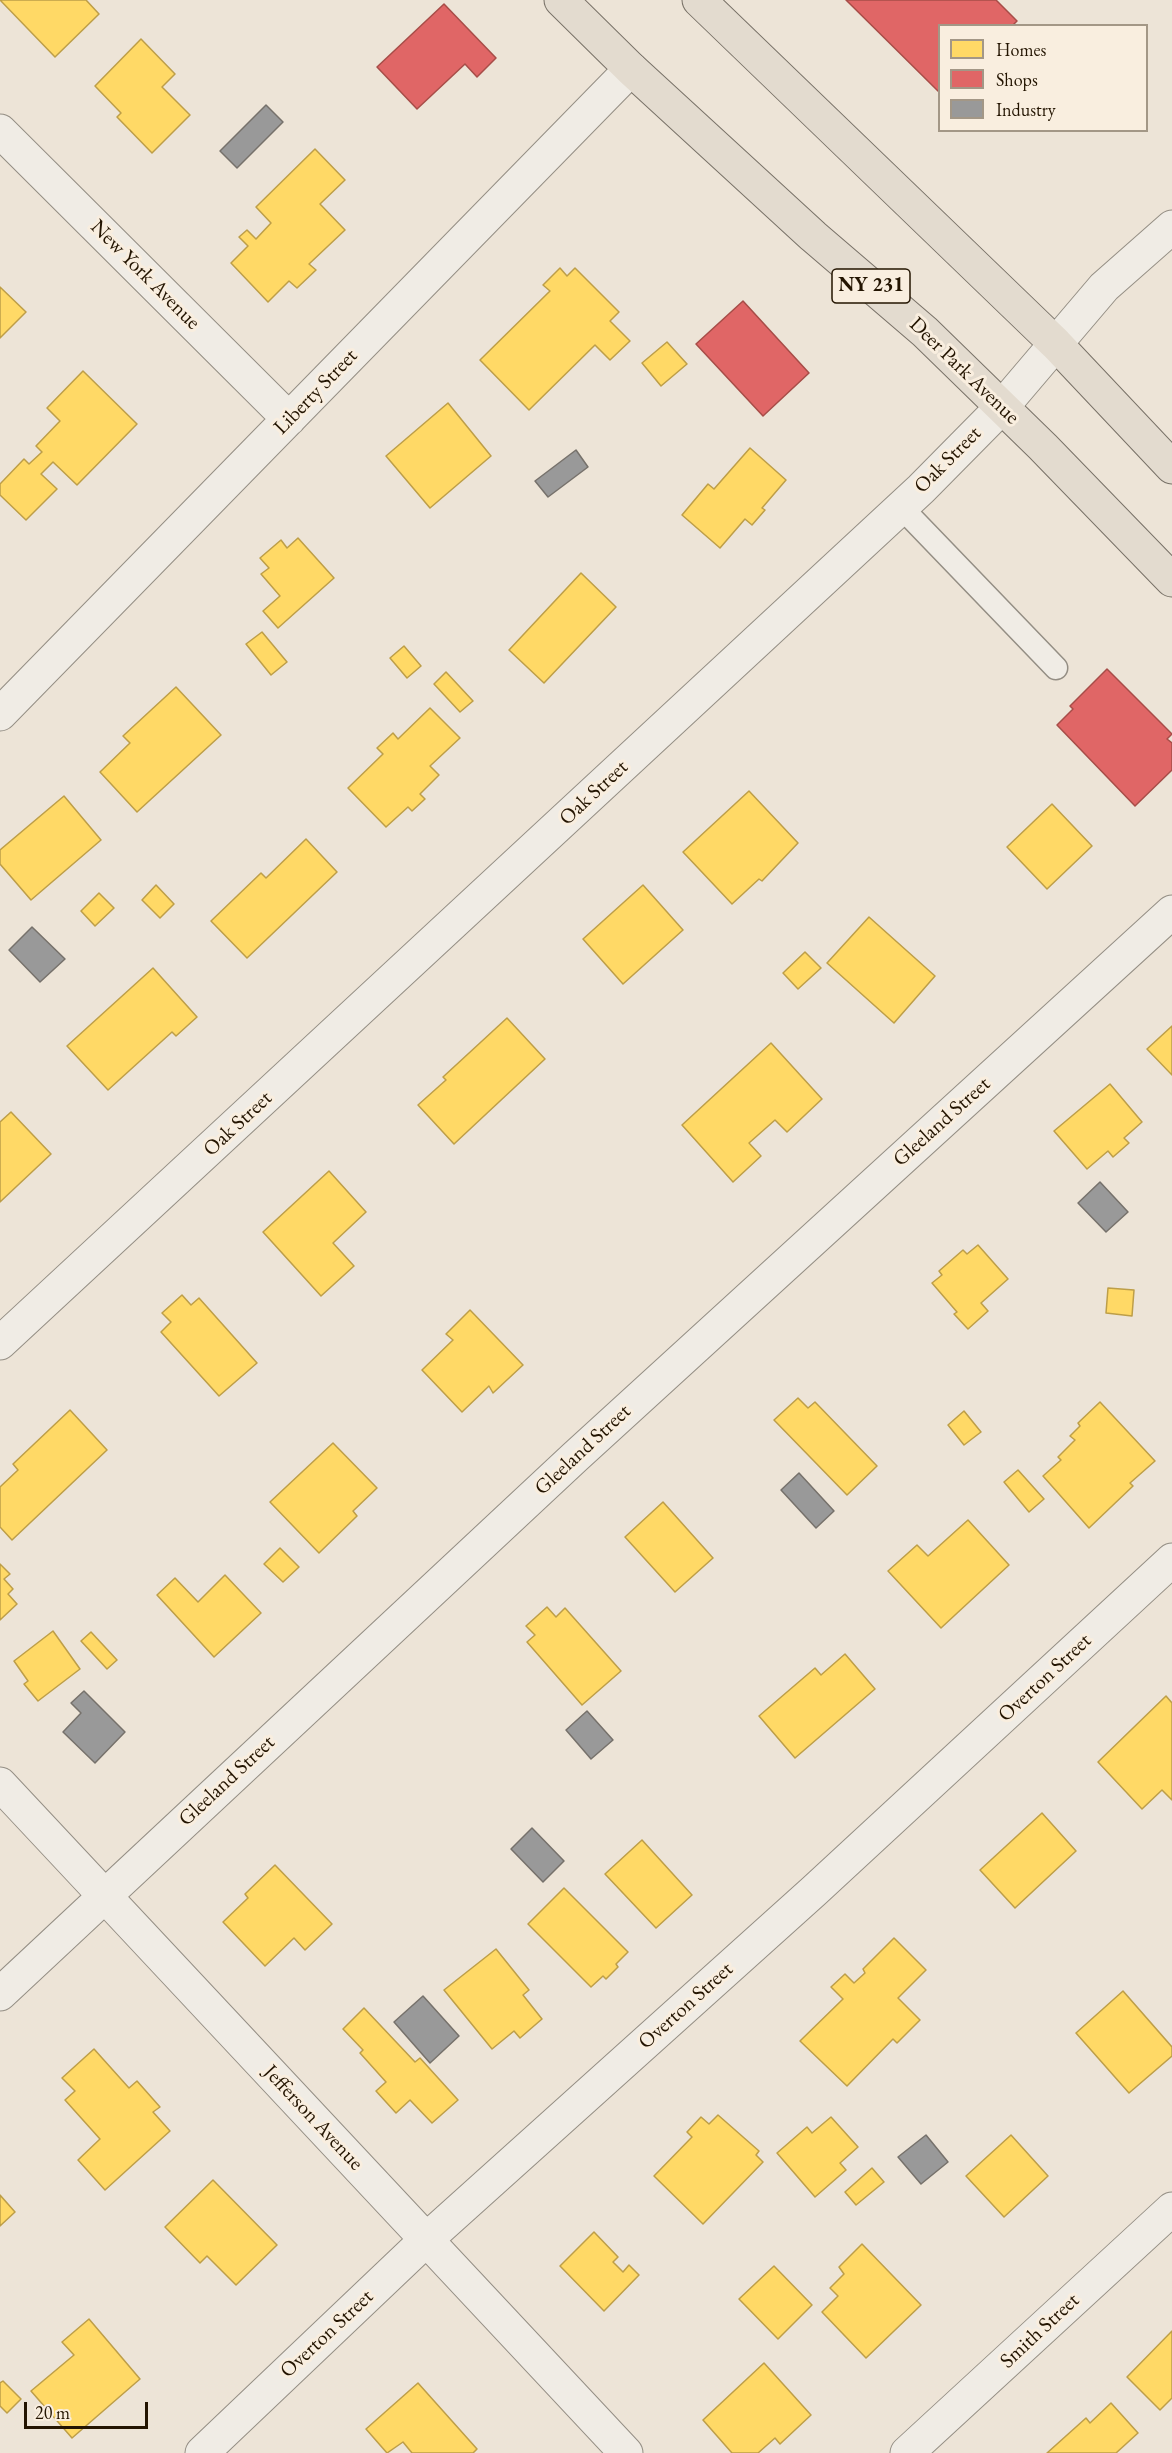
<!DOCTYPE html>
<html>
<head>
<meta charset="utf-8">
<style>
  body { margin:0 }
  #map { position:relative; width:1172px; height:2453px; overflow:hidden; background:#ede4d7; font-family:"EB Garamond",serif }
  canvas { display:block }
  .legend { position:absolute; left:938px; top:24px; width:210px; height:108px; box-sizing:border-box; background:#f9eedf; border:2px solid #a39786; margin:0; padding:8px 10px; list-style:none; font-size:18px; color:#231401 }
  .legend li { display:flex; align-items:center; gap:12px; height:30px }
  .legend b { width:30px; border:2px solid #a39786 }
  .scale { position:absolute; left:24px; top:2402px; width:124px; height:27px; box-sizing:border-box; border:3px solid #231401; border-top:0; padding-left:8px; font-size:18px; line-height:21px; white-space:nowrap; color:#231401; -webkit-text-stroke:4px #f9eedf; paint-order:stroke }
</style>
</head>
<body>
<div id="map">
<canvas width="1172" height="2453"></canvas>
<ul class="legend">
<li><b style="height:16px;background:#ffd966"></b>Homes</li>
<li><b style="height:16px;background:#e06666"></b>Shops</li>
<li><b style="height:16px;background:#999"></b>Industry</li>
</ul>
<div class="scale">20 m</div>
</div>
<script>
const c = document.querySelector('canvas').getContext('2d');
c.lineJoin = 'round';
function fill(path, color) { c.fillStyle = color; c.fill(path, 'evenodd'); }
function stroke(path, color, width, dash) { c.strokeStyle = color; c.lineWidth = width; c.lineCap = dash ? 'butt' : 'round'; c.setLineDash(dash || []); c.stroke(path); }
function write(font, color, halo, rows, align = 'center') {
  c.font = font + ' "EB Garamond",serif'; c.lineWidth = 6; c.setLineDash([]); c.textBaseline = 'middle'; c.strokeStyle = halo; c.fillStyle = color; for (const [text, x, y, turn = 0] of rows) {
    c.save(); c.translate(x, y); c.rotate((+turn || 0) * Math.PI / 180); c.textAlign = isNaN(turn) ? turn : align; if (halo) c.strokeText(text, 0, 0); c.fillText(text, 0, 0); c.restore();
  }
}
const homes = new Path2D(`
  M0,0H86L99,14L55,57Z
  M141,39L175,74L162,87L190,115L152,153L117,117L121,113L95,86Z
  M315,149L345,180L320,204L345,230L309,264L316,270L297,288L289,281L268,302L231,263L248,246L239,237L247,230L256,239L271,223L256,207Z
  M560,268L567,276L575,268L619,312L610,321L630,341L610,360L595,345L529,410L480,360L550,291L543,285Z
  M0,287L26,312L0,338Z
  M667,342L687,364L661,386L642,363Z
  M83,371L137,424L77,485L53,462L41,474L57,489L26,520L0,495V484L24,459L29,464L42,452L36,446L60,421L47,408Z
  M448,403L491,456L430,508L386,456Z
  M750,448L786,480L762,508L765,510L752,525L745,519L720,548L682,515L708,484L714,489Z
  M298,538L334,578L278,628L263,611L280,596L261,574L269,568L260,558L281,540L287,548Z
  M581,573L616,607L544,683L509,650Z
  M262,632L287,662L271,675L246,644Z
  M404,646L421,666L407,678L390,658Z
  M446,672L473,701L460,712L434,684Z
  M176,687L221,735L137,812L100,772L130,743L123,736Z
  M430,708L460,738L430,766L439,775L420,794L425,799L412,811L408,807L386,827L348,788L383,754L377,748L393,733L398,739Z
  M749,791L798,843L762,881L759,879L732,904L683,852Z
  M64,796L101,840L31,900L0,864V850Z
  M1052,804L1092,846L1047,889L1007,847Z
  M306,839L337,872L247,958L211,921L261,873L266,878Z
  M156,885L174,904L160,918L142,900Z
  M643,885L683,930L623,984L583,939Z
  M99,893L114,908L95,926L81,911Z
  M869,917L935,976L894,1023L827,963Z
  M805,952L821,968L798,989L783,973Z
  M153,968L197,1017L176,1036L172,1032L108,1090L67,1046Z
  M507,1018L545,1059L454,1144L418,1105L446,1080L443,1077Z
  M1172,1026V1075L1147,1049Z
  M771,1043L822,1099L787,1132L775,1120L749,1143L761,1156L733,1182L682,1125Z
  M1110,1084L1142,1122L1124,1138L1129,1143L1113,1157L1108,1151L1087,1169L1054,1131Z
  M11,1112L51,1154L0,1202V1122Z
  M329,1171L366,1212L333,1243L354,1266L321,1296L263,1232Z
  M978,1245L1008,1279L981,1303L988,1311L968,1329L954,1314L957,1312L932,1283L942,1275L939,1271L963,1250L967,1254Z
  M1108,1288L1134,1290L1132,1316L1106,1313Z
  M182,1295L191,1305L199,1298L257,1363L219,1396L161,1332L171,1322L162,1313Z
  M470,1310L523,1365L493,1393L489,1386L462,1412L422,1370L453,1340L446,1334Z
  M798,1398L808,1408L815,1402L877,1466L847,1495L774,1420Z
  M1100,1402L1155,1461L1130,1483L1133,1486L1089,1528L1043,1476L1061,1460L1058,1457L1075,1440L1070,1436L1080,1426L1078,1423Z
  M70,1410L107,1450L12,1540L0,1527V1487L18,1470L13,1464Z
  M964,1411L981,1432L964,1445L948,1425Z
  M333,1443L377,1488L353,1511L357,1516L319,1553L270,1502Z
  M1018,1470L1044,1499L1029,1512L1004,1482Z
  M663,1502L713,1558L675,1592L625,1537Z
  M968,1520L1009,1565L941,1628L888,1571L917,1545L928,1556Z
  M280,1548L299,1567L283,1582L264,1564Z
  M0,1564L10,1574L4,1579L13,1589L8,1594L17,1604L0,1620Z
  M225,1575L261,1613L214,1657L157,1595L175,1578L198,1602Z
  M547,1607L556,1617L565,1608L621,1671L582,1705L527,1642L535,1635L526,1626Z
  M53,1631L80,1669L38,1701L24,1684L28,1681L14,1661Z
  M91,1632L117,1660L107,1669L81,1641Z
  M845,1654L875,1689L795,1758L759,1716L815,1668L821,1675Z
  M1166,1696L1172,1703V1800L1162,1790L1142,1809L1098,1762Z
  M1042,1813L1076,1851L1015,1908L980,1870Z
  M642,1840L692,1895L656,1928L605,1874Z
  M275,1865L332,1924L305,1950L294,1938L265,1966L223,1922L248,1898L245,1894Z
  M564,1888L628,1952L616,1964L618,1967L606,1979L603,1976L591,1987L528,1924Z
  M894,1938L926,1970L898,1998L920,2020L897,2043L893,2039L847,2086L800,2041L843,1999L831,1987L845,1974L854,1983L865,1973L863,1969Z
  M496,1949L529,1990L523,1995L542,2019L520,2038L514,2031L492,2049L444,1990Z
  M1123,1991L1172,2047V2056L1129,2093L1076,2033Z
  M364,2008L415,2062L420,2058L458,2100L432,2123L410,2100L396,2113L376,2091L386,2082L360,2053L363,2050L343,2029Z
  M94,2049L129,2088L137,2081L160,2107L153,2112L170,2131L105,2190L78,2160L100,2139L65,2100L75,2091L62,2078Z
  M718,2115L759,2151L756,2155L763,2162L703,2224L654,2176L692,2137L687,2132L701,2117L709,2124Z
  M831,2117L858,2147L840,2163L846,2170L815,2197L777,2153L807,2127L812,2133Z
  M1011,2135L1048,2176L1004,2217L966,2176Z
  M872,2168L884,2182L856,2205L845,2192Z
  M213,2180L277,2245L236,2285L207,2256L200,2263L165,2227Z
  M0,2195L15,2212L0,2226Z
  M594,2232L618,2257L613,2262L623,2272L629,2265L639,2275L604,2311L560,2266Z
  M862,2244L921,2305L866,2358L822,2312L838,2296L830,2288L844,2274L839,2267Z
  M774,2266L812,2305L778,2339L739,2299Z
  M89,2319L140,2379L72,2438L31,2391L74,2355L62,2342Z
  M1172,2331V2398L1160,2410L1127,2377Z
  M764,2363L811,2415L780,2444L775,2438L758,2453H732L703,2420Z
  M3,2381L21,2399L7,2413L0,2406V2383Z
  M418,2383L477,2449L473,2453H412L403,2442L387,2453L366,2429Z
  M1111,2403L1138,2433L1116,2453H1047L1086,2418L1090,2423Z`);
fill(homes, '#ffd966');
stroke(homes, '#bd9e48', 1.5);
const shops = new Path2D(`
  M846,0H996L1017,21L1012,26H940V93Z
  M444,4L496,58L477,77L465,64L417,109L377,67Z
  M743,301L809,373L763,416L696,344Z
  M1107,669L1172,734L1167,739L1172,743V770L1135,806L1057,725L1073,709L1070,706Z`);
fill(shops, '#e06666');
stroke(shops, '#a74d48', 1.5);
const industry = new Path2D(`
  M266,105L283,122L237,168L220,151Z
  M576,450L588,467L548,497L535,481Z
  M32,927L65,959L40,982L9,950Z
  M1100,1182L1128,1212L1106,1232L1078,1203Z
  M799,1473L834,1511L816,1528L781,1490Z
  M84,1691L125,1732L95,1763L63,1732L81,1713L71,1703Z
  M587,1711L613,1740L591,1759L566,1730Z
  M532,1828L564,1861L543,1882L511,1849Z
  M423,1996L459,2036L430,2063L394,2022Z
  M926,2135L948,2162L921,2184L898,2157Z`);
fill(industry, '#999');
stroke(industry, '#76716b', 1.5);
const service = new Path2D(`
  M901,507L1056,668`);
const minor = new Path2D(`
  M0,131L289,419
  M0,714L631,69
  M0,1343L921,489L1002,407L1104,287L1172,227
  M0,1784L626,2453
  M0,1994L575,1457L1172,912
  M202,2453L427,2239L814,1891L1172,1560
  M907,2453L1172,2209`);
const primary = new Path2D(`
  M561,0L631,69L813,236L925,332L1043,447L1172,580
  M699,0L1056,344L1172,467`);
stroke(service, '#948e84', 25);
stroke(minor, '#948e84', 35);
stroke(primary, '#787167', 35);
stroke(service, '#f0ece5', 22);
stroke(minor, '#f0ece5', 33);
stroke(primary, '#e3dbcf', 33);
for (const [x, y, w] of [
  [871,286,78]
]) { const box = new Path2D(); box.roundRect(x - w / 2, y - 17, w, 34, 4.5); c.fillStyle = '#f9eedf'; c.fill(box); stroke(box, '#231401', 1.5); }
write('bold 20px', '#231401', null, [
  ["NY 231",871,286]
]);
write('21px', '#231401', '#f9eedf', [
  ["New York Avenue",145,275,45],
  ["Deer Park Avenue",964,371,44],
  ["Liberty Street",316,392,-46],
  ["Oak Street",948,460,-45],
  ["Oak Street",594,793,-43],
  ["Gleeland Street",942,1122,-42],
  ["Oak Street",238,1124,-43],
  ["Gleeland Street",583,1450,-43],
  ["Overton Street",1045,1678,-43],
  ["Gleeland Street",227,1781,-43],
  ["Overton Street",686,2006,-42],
  ["Jefferson Avenue",313,2118,47],
  ["Smith Street",1040,2331,-43],
  ["Overton Street",327,2334,-43]
]);
</script>
</body>
</html>
